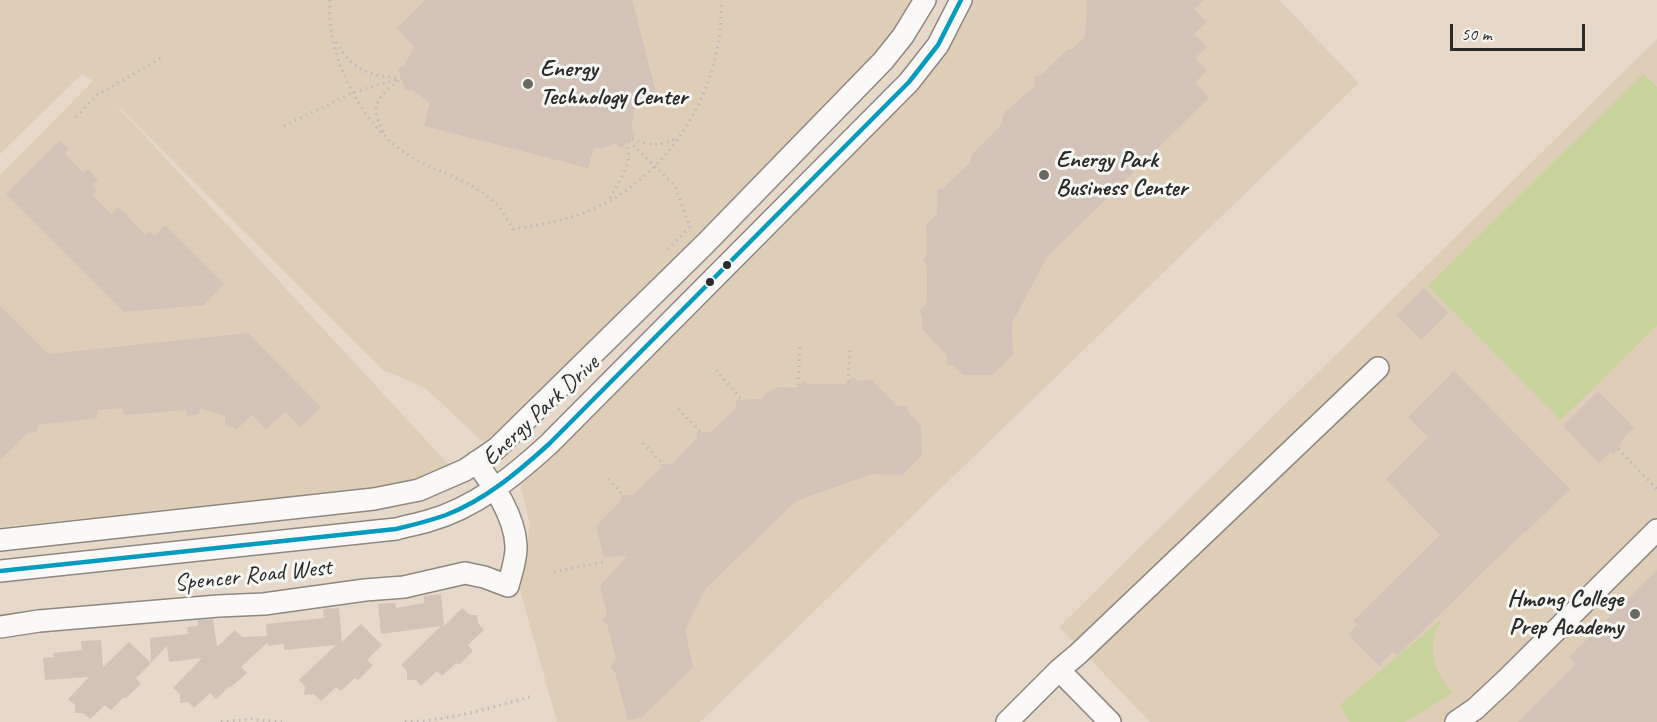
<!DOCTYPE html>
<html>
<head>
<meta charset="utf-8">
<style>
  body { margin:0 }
  #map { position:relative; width:1657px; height:722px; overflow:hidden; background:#e6d9ca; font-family:Caveat,sans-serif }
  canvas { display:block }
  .scale { position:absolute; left:1450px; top:24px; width:135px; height:27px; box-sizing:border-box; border:3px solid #2b2b2b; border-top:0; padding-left:8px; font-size:18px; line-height:21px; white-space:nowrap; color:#2b2b2b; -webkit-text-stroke:4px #f6f6f2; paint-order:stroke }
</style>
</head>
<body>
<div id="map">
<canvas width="1657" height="722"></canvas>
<div class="scale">50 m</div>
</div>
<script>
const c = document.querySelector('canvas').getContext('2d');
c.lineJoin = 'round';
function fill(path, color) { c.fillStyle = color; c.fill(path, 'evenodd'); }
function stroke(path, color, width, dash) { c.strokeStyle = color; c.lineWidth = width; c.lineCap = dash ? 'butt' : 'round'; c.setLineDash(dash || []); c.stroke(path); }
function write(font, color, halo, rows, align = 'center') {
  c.font = font + ' Caveat,sans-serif'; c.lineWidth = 6; c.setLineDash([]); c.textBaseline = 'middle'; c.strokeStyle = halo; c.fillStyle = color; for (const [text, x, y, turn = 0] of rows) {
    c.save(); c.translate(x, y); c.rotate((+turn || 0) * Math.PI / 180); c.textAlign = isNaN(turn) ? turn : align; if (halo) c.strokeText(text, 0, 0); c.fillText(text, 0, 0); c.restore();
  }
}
fill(new Path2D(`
  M0,0H913L904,17L879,51L500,433L484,443L425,388L383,370L108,96L450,466L394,486L0,527V175L93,81L82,74L0,154Z
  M973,0H1279L1359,83L700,722H557L520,590L530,524L520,483L911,96L938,64L964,22Z
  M1657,39V722H1150L1059,627Z`), '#deceb8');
fill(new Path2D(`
  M1643,74L1657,87V325L1561,420L1428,286Z
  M1443,618C1425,644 1433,672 1453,693L1405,722H1350L1340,705Z`), '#c8d29b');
fill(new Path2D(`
  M425,0H632L658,100L635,108L631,130L636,135L621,148L615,143L603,148L594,147L588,168L424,126L430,103L413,90H405L398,68L404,66L414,47L397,28Z
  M1087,0H1204L1194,9L1207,22L1194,34L1207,47L1195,58L1207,70L1195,83L1209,98L1047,257L1012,323L1013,355L992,375H963L953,365L947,366V355L922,329V315L919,311L927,303V266L923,260L927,256L926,225L937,214L938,189H942L971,162V155L1002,124L1003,114L1034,87L1035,77L1040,76L1068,49H1072L1085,37Z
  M60,140L69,150L65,154L83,173L88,169L98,180L92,185L97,190L93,195L111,214L118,207L129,216L128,217L145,235L150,231L154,236L165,225L224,284L204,305L124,312L6,194Z
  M1424,288L1448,313L1421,340L1397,315Z
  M0,306L48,354L248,333L321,407L300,427L285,412L266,429L252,415L237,429L225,425V416L201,408L198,415L187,416L186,410L124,415L122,408L98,410L97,418L38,425L37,432L28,433L0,460Z
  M1454,371L1570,489L1525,533L1524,532L1397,656L1393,651L1379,666L1348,634L1357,625L1353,621L1440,535L1386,479L1428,437L1408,417Z
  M853,377L858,381L872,380L897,406H907L908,412L921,426L922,455L902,475L872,474L796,501L706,588L685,630L693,667L642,717L628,720L615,672L610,668L616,659L607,624L602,621L607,612L600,586L627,556L604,557L596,526L621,501V495H633L661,468V464H672L697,438V432H711L736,408V400L762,399L767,393L778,387L796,388L804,380L808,384H846Z
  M1598,391L1634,428L1626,435L1614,455L1611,451L1599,463L1563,426Z
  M1657,570V722H1518L1576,664L1569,657Z
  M441,594L444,626L462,608L470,615H477L478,623L484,630L468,645L473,651L459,665L456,663L442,676L437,671L421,686L416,680H407V671L401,665L441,626L381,634L378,604L395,603L396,608L424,603V596Z
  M339,608L342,642L361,624L382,645L367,660L373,665L358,680L355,678L341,691L336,687L321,701L314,694L304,695L305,687L299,680L336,645L284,650V644L268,646V642L241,667L247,673L231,687L230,686L216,699L210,693L194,708L188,702L180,703V694L173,688L202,658L169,662L167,646L151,663L150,638L188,634L187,627L198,626V620L213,619L217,647L235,630L242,637L267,636L266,624L324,618L323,609Z
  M101,640L103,667L129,642L151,663L136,678L141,684L126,698L124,697L111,710L105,705L90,719L83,713H75V705L68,699L89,677L45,680L43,658L54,657L53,653L82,650L81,641Z`), '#d2c2b7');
const minor = new Path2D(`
  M0,540L374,499L419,490L465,470L496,449L705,244L883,61L903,36L925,0
  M0,571L396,529C407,526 418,524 428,521C475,508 514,476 549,444L909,82L938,45L961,0
  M0,627L39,621L218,606L264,604L365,590L404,587L465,573L484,577L508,586C511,574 517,558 516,545C514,514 494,487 476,462
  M1059,670L1110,722
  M1007,722L1059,670L1078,654L1378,368
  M1456,722L1475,709L1506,680L1657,530`);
stroke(minor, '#8e8880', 24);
stroke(new Path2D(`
  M330,0C325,53 361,126 407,154C436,173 474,180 498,206C504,213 508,222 513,229C539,225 564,221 588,211C670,178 725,87 721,0
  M336,42C354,71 367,75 399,78
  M76,117L97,95L161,58
  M284,126L352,93L401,78
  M383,132C369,103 378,98 400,79
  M632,139C647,146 662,146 677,138
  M629,141L675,186L690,227L667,250
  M610,198C618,181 635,163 626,144
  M716,370L742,400
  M848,382L850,348
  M798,385L800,345
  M678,409L701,432
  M643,443L663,464
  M1618,449L1657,489
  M608,479L623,495
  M554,572L607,561
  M221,722L251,719L282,722
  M405,722C448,721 491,708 532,696`), '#bcbab7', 3, [1.5, 4.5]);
stroke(minor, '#fbf9f7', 21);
stroke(new Path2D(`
  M0,571L396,529C413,525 429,521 446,515C485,500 518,472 549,444L909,82L938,45L961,0`), '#049cbe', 4.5);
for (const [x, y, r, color] of [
  [528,84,6,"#6c6863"],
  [1044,175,6,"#6c6863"],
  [727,265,5,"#2b2b2b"],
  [710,282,5,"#2b2b2b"],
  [1635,614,6,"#6c6863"]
]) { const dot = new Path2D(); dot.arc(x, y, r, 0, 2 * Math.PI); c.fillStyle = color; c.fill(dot); stroke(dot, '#f6f6f2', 2); }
write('bold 24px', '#2b2b2b', '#f6f6f2', [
  ["Energy",540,70],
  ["Technology Center",540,98],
  ["Energy Park",1056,161],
  ["Business Center",1056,189],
  ["Hmong College",1623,600,"right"],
  ["Prep Academy",1623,628,"right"]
], 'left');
write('24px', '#2b2b2b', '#f6f6f2', [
  ["Energy Park Drive",541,411,-43],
  ["Spencer Road West",253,576,-6]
]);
</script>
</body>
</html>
